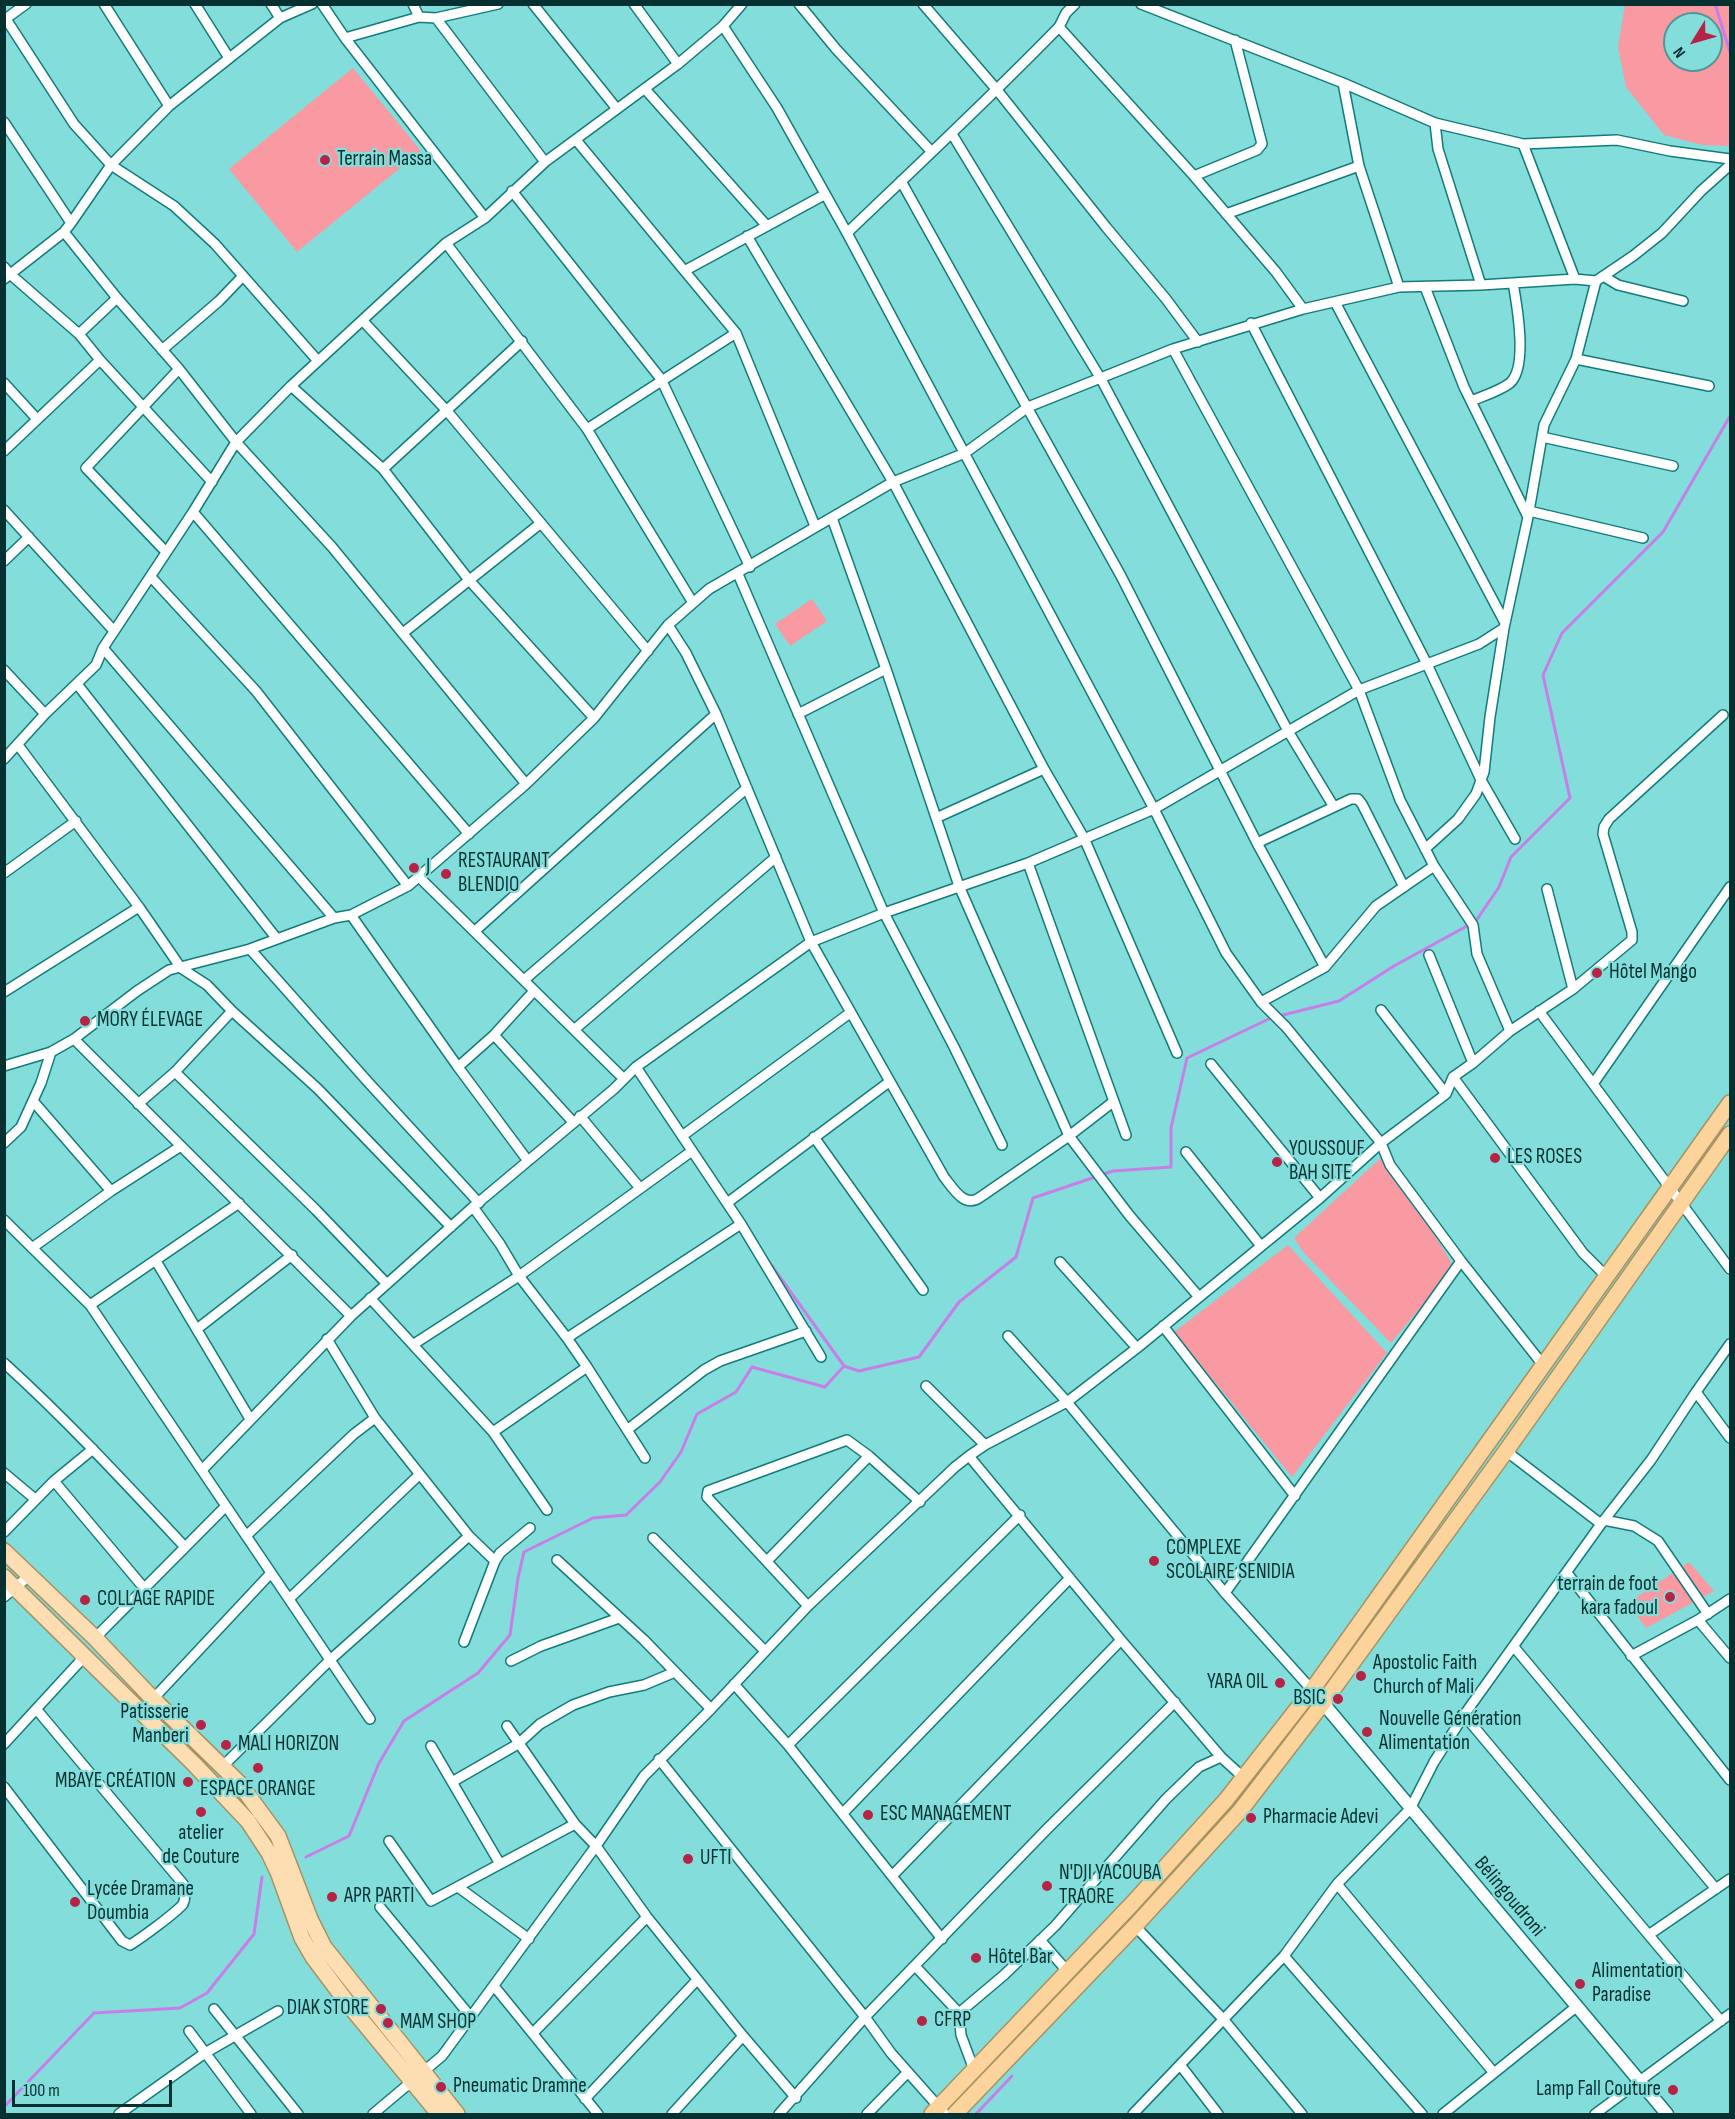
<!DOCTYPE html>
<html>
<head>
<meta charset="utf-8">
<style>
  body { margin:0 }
  #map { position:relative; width:1735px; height:2119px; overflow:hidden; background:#83dddb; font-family:"Sofia Sans Condensed",sans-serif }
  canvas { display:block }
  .frame { position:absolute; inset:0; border:6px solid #073030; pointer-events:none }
  .north { position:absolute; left:1663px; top:12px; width:60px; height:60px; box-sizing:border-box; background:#83dddb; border:2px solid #519897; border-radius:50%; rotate:233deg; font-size:16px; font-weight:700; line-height:24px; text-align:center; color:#073030 }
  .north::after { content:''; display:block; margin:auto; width:21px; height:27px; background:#b52345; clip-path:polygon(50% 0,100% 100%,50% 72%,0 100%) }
  .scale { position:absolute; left:12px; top:2080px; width:160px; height:27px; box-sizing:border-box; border:3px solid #073030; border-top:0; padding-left:8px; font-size:18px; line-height:21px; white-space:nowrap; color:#073030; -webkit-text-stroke:4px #83dddb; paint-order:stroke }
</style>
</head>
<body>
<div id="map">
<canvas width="1735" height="2119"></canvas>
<div class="frame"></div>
<div class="north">N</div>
<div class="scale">100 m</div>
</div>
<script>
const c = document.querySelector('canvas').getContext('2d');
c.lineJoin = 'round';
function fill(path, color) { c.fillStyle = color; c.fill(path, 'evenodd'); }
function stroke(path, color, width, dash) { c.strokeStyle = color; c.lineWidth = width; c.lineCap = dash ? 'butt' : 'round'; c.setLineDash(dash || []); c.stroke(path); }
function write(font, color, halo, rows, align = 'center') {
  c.font = font + ' "Sofia Sans Condensed",sans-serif'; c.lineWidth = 4.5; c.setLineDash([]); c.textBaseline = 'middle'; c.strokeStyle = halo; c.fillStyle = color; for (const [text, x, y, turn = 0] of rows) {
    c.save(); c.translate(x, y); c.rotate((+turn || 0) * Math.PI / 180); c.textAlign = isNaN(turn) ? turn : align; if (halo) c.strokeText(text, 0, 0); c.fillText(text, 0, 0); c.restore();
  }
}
fill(new Path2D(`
  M1625,5H1730V146L1702,145L1664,135L1626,87L1618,47ZM1675,24H1711V60H1675Z
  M353,68L421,151L297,252L229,169Z
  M812,599L827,621L790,646L775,624Z
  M1385,1154L1454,1267L1391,1343L1304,1253L1294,1238Z
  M1288,1245L1387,1353L1292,1477L1174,1332Z
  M1689,1562L1714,1591L1646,1628L1628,1603Z`), '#f999a2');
stroke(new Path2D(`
  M1715,4L1730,52
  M1279,1016L1339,1001L1394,966L1476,921L1499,887L1511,857L1570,798L1543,675L1562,633L1663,532L1730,416
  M764,1255L844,1366
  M306,1857L349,1836L379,1763L404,1721L478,1673L510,1635L518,1578L524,1552L593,1518L626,1515L660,1482L681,1452L697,1414L736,1392L752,1367L825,1387L844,1366L859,1371L919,1357L959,1302L1016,1257L1033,1198L1113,1171L1171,1167V1128L1187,1058L1273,1017
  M4,2107L94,2013L180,2008L207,1993L254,1934L262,1877
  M976,2114L1012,2076`), '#c77fe8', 3);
const minor = new Path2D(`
  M104,4L169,106
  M195,4L229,58
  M271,4L280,18
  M322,4L345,38L485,218
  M413,4L419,17
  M533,4L617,109
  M634,4L678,64
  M799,4L836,49L931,151
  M923,4L997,90L1106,227L1166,299L1198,342
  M1075,4L1066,13L1059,27L1194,176L1276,272L1303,309
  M1141,4L1343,83L1435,123L1523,144L1617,140L1670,151L1730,159
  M436,18L545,162
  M6,19L74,124L111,165L174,206L215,244L318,361
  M4,20L26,4
  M723,26L777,108L847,233L1154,809L1226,953L1261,1002L1286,1027L1381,1143L1390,1165L1461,1261L1543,1365
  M345,38L419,17L436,18L498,4
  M1343,83L1359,166L1399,287
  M645,89L767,226L686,270
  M4,122L71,223L64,232L4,279
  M1435,123L1438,149L1481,285
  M952,134L1101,379L1288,731L1334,807
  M576,140L736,333L815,526
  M1523,144L1575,279
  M1194,176L1257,150L1262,144L1235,40
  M901,181L1121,576L1257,843L1325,967
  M512,191L661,379L750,567
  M1226,214L1359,166
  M71,223L111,165L169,106L280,18L312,4
  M767,226L824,195
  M64,232L117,298L179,369L236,442L332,547L526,784
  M847,233C918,165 990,98 1059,27
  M747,236L893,482L1044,769L1084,838L1177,1053
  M446,243L587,429L693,603
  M4,267L10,274L79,334L100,360L212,482
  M1603,276L1618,285L1683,301
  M1425,287L1464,387L1528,517
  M1335,302L1505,623
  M363,321L447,411L648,651
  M1251,323L1426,662L1481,780L1515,839
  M79,334L117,298
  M1173,349L1359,690L1400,800L1434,866L1473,925L1477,954L1510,1031
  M162,350L219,301L243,276
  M1576,359L1709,386
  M4,383L37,419
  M291,386L383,469L469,580L594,718
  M1471,401C1483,396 1500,391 1510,383C1528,367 1517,305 1513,283
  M587,429L736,333
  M1542,437L1673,466
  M4,451L100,360
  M383,469L522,341
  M4,510L114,631
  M1529,511L1643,538
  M193,512L469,834
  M832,518L886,669L959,886L1069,1136L1129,1215L1199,1297
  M166,552L86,468L179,369
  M4,561L29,537
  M738,574L884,913L954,1047L1002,1145
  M151,577L256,691L408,886
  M668,625L686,653L716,714L811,942L944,1177C953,1188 964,1208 979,1198L1069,1136L1113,1102
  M403,633L541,523
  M103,648L334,918
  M4,670L45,714
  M77,684L277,939
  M798,714L886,669
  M18,745L139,907L181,968L207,985L232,1011L318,1089L451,1227
  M4,759L45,714L96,665L103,648L193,512L236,442L291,386L446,243L485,218L545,162L678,64L723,26L742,4
  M936,818L1044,769
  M1257,843L1351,799H1358L1362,804L1404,887
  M1425,849L1458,819L1476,794L1484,772L1490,717L1504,628L1528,517L1544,425L1576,359L1596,281
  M1028,863L1126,1135
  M4,873L76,821
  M419,877L624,1079
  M1547,889L1573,989
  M351,915L458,1067L528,1161
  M475,931L716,714
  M250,949L368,1082L479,1203
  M1429,955L1473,1063
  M524,980L747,788
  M4,992L139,907
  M1261,1002L1325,967L1376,906L1434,866
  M1381,1010L1446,1094
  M1539,1011L1730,1269
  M575,1029L776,857
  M494,1035L573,1122
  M74,1039L351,1316
  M1211,1064L1320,1198
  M4,1066L51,1052L74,1039L137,991L169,970L250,949L334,918L351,915L408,886L526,784L594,718L668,625L709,589L893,482L965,453L1028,407L1173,349L1303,309L1399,287L1481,285L1575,279L1596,281L1633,256L1662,233L1701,191L1730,165
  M458,1067L494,1035L534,991
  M636,1067L741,1224L821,1357
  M175,1072L316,1210L387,1284
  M1453,1077L1583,1253L1607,1277
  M1593,1084L1730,887
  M33,1101L111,1191
  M138,1104L175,1072L232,1011
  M580,1116L640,1188
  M682,1136L850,1013
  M814,1137L923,1290
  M4,1143L21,1127L41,1083L51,1052
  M1186,1152L1261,1246
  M727,1203L889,1082
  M473,1207L500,1244L519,1276L567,1338L587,1367L645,1458
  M4,1220L90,1305L370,1719
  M32,1248L111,1191L181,1146
  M156,1261L250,1419
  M1060,1262L1137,1348
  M370,1298L493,1432L547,1510
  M90,1305L239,1203
  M1163,1326L1295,1496
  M197,1329L292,1255
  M1008,1336L1067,1402L1225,1593L1312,1690
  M567,1338L741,1224
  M327,1339L375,1418L469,1536L495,1561
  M414,1344L519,1276L692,1151
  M4,1363C68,1421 126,1484 185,1547
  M926,1386L985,1445
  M1696,1392L1730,1438
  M627,1430L704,1370L720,1361L806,1331
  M493,1432L587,1367
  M1506,1451L1601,1524
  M969,1456L985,1445L1067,1402L1137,1348L1320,1198L1381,1143L1446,1094L1453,1077L1473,1063L1510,1031L1573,989L1632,940V932L1603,834L1604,827L1609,819L1723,715
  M202,1470L351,1316L473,1207L614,1089L636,1067L811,942L884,913L1028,863L1154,809L1359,690L1479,644L1504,628
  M4,1473L35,1499
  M54,1481L144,1588
  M1604,1520L1634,1526L1658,1541L1708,1614
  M4,1532L54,1481L93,1449
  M246,1536L354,1434L375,1418
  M653,1538L765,1651
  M557,1560L644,1640L711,1709
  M767,1561L869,1456
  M1567,1573L1730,1780
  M1225,1593L1461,1261
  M4,1597L30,1575
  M289,1599L419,1475
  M808,1606L707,1497L708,1491L847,1440L869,1456L920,1502
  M1698,1620L1730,1658
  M95,1638L226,1506
  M464,1642L495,1561L500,1553L530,1528
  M1514,1647L1716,1889
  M1631,1656L1698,1620L1730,1599
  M511,1661L541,1646L619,1618
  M734,1684L788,1745L942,1939
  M153,1699L271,1573
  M507,1726L575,1824L596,1846L647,1917L743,2036L796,2098
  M4,1744L84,1657
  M788,1745L1020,1515
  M431,1746L500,1864
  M659,1759L865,2017L891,2053L945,2114
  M222,1767L330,1660L469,1536
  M452,1782L518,1744L540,1724L573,1705L609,1692L644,1685L675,1672
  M4,1787L122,1941L130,1945C140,1939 177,1912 183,1904C186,1898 185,1891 184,1885L37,1710
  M843,1813L1070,1578
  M389,1841L431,1901L575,1824
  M892,1876L1121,1640
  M1337,1884L1494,2073
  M458,1887L529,1939
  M380,1907L471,2017
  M1135,1926L1224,2020L1302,2114
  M1650,1934L1730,1879
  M1040,1940L1068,1972
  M1284,1956L1422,2114
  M915,1966L959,2013
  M494,1986L598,2114
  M214,2009L298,2114
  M1721,2021L1464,1715L1601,1524L1651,1460L1696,1392L1730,1344
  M189,2031L251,2114
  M533,2033L647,1917
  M1181,2066L1218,2114
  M974,2070L961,2035L959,2013L1004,1975L1055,1926L1166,1799L1199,1767L1221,1757
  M585,2099L697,1980
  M119,2114L205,2053L278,2011
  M373,2114L442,2056L596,1846L644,1776L711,1709L808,1606L955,1467L969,1456L1121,1640L1221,1757L1244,1778
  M672,2114L743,2036
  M779,2114L865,2017L1048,1828L1175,1702
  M867,2114L908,2072
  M1133,2114L1284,1956L1337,1884L1410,1809L1434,1762L1464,1715
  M1443,2114L1576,2007
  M1595,2114L1730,2014`);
const tertiary = new Path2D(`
  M1318,1697L1667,2114`);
const primary = new Path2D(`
  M4,1551L95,1638L153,1699L239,1783L278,1836L310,1919L324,1947L457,2114
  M4,1577L194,1764L248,1821L269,1853L278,1872L302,1938L313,1957L349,2005L439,2114`);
const trunk = new Path2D(`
  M932,2114L1132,1904L1226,1800L1312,1690L1730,1103
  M955,2114L1135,1926L1240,1811L1323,1703L1506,1451L1730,1134`);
stroke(minor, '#127c7b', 12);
stroke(tertiary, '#127c7b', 15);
stroke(primary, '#a69364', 18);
stroke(trunk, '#a69364', 18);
stroke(minor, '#fff', 9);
stroke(tertiary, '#fff', 12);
stroke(primary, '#fddeb3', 15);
stroke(trunk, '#fcd39a', 15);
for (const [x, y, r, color] of [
  [325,160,6,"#b52345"],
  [414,868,6,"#b52345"],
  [446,874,6,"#b52345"],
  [1597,973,6,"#b52345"],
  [85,1021,6,"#b52345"],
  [1495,1158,6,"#b52345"],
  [1277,1162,6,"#b52345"],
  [1154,1561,6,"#b52345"],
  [1670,1597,6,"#b52345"],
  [85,1600,6,"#b52345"],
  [1361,1676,6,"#b52345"],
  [1280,1683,6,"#b52345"],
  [1338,1699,6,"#b52345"],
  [201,1725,6,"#b52345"],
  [1367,1732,6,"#b52345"],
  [226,1745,6,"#b52345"],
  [258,1768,6,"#b52345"],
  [188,1782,6,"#b52345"],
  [201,1812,6,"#b52345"],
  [868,1815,6,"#b52345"],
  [1251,1818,6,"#b52345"],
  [688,1859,6,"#b52345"],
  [1047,1886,6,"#b52345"],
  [332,1897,6,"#b52345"],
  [75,1902,6,"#b52345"],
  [976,1958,6,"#b52345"],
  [1580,1984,6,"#b52345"],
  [381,2009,6,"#b52345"],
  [922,2021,6,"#b52345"],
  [388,2023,6,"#b52345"],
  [441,2087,6,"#b52345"],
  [1673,2090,6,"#b52345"]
]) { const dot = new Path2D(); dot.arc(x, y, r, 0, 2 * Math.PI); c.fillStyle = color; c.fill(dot); stroke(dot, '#83dddb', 2); }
write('21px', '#073030', '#83dddb', [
  ["Terrain Massa",337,160],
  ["RESTAURANT",458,862],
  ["BLENDIO",458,886],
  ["J",426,868],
  ["Hôtel Mango",1609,973],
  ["MORY ÉLEVAGE",97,1021],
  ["YOUSSOUF",1289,1150],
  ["BAH SITE",1289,1174],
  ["LES ROSES",1507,1158],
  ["COMPLEXE",1166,1549],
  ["SCOLAIRE SENIDIA",1166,1573],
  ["terrain de foot",1658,1585,"right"],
  ["kara fadoul",1658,1609,"right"],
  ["COLLAGE RAPIDE",97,1600],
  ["Apostolic Faith",1373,1664],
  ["Church of Mali",1373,1688],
  ["YARA OIL",1268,1683,"right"],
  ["BSIC",1326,1699,"right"],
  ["Patisserie",189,1713,"right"],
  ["Manberi",189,1737,"right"],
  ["Nouvelle Génération",1379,1720],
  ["Alimentation",1379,1744],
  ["MALI HORIZON",238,1745],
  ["MBAYE CRÉATION",176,1782,"right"],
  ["ESPACE ORANGE",258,1790,"center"],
  ["ESC MANAGEMENT",880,1815],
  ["Pharmacie Adevi",1263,1818],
  ["atelier",201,1834,"center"],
  ["de Couture",201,1858,"center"],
  ["UFTI",700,1859],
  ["N'DJI YACOUBA",1059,1874],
  ["TRAORE",1059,1898],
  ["Lycée Dramane",87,1890],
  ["Doumbia",87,1914],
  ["APR PARTI",344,1897],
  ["Hôtel Bar",988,1958],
  ["Alimentation",1592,1972],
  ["Paradise",1592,1996],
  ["DIAK STORE",369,2009,"right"],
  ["CFRP",934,2021],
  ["MAM SHOP",400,2023],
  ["Pneumatic Dramne",453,2087],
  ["Lamp Fall Couture",1661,2090,"right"]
], 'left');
write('21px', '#073030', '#83dddb', [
  ["Bélingoudroni",1509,1897,50]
]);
</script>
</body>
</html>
